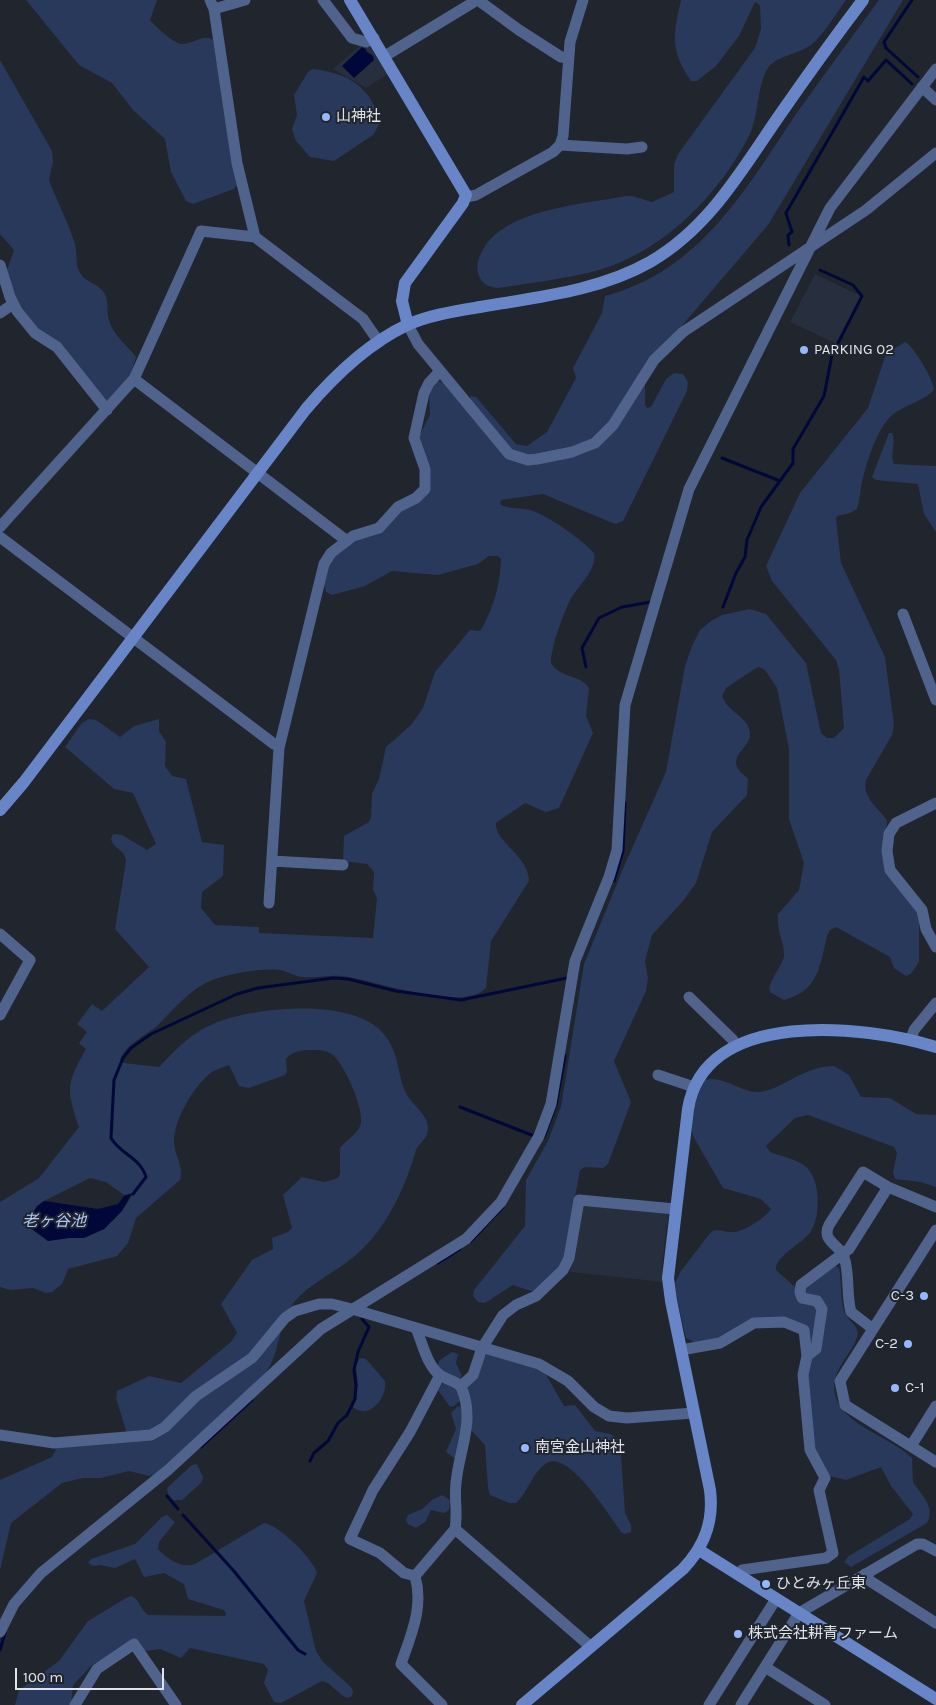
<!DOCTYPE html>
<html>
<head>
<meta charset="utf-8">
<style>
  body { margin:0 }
  #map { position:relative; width:936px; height:1705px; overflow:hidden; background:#20252e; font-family:Karla,sans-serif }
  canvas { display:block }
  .scale { position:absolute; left:15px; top:1668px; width:149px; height:22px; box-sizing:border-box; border:2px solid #e0e3e9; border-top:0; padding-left:6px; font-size:15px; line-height:18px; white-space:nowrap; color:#e0e3e9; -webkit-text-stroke:4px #20252e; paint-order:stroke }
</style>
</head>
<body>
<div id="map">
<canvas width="936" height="1705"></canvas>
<div class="scale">100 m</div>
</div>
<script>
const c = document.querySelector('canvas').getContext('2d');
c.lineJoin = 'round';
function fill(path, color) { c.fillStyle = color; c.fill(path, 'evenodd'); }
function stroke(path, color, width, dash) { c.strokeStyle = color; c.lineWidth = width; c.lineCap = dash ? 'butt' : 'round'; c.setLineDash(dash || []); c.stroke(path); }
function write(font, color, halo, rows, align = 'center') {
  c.font = font + ' Karla,"Noto Sans JP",sans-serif'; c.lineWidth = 4; c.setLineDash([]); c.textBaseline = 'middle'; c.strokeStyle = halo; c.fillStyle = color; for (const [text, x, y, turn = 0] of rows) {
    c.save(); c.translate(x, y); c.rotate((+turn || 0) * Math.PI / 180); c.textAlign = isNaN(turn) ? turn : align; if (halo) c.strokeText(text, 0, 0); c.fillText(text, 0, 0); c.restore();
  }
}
fill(new Path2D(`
  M361,45L372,48L388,74L366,88L333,69Z
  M815,274L861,296L837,344L790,322Z
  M581,1202L669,1211L662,1265L663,1282L570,1272Z`), '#272e3d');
fill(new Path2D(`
  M26,0H157L150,20C156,27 173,43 182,44C193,44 204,33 213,40L237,185L234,189L193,204L186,201L171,172L165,139L133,110L112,83L79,65Z
  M681,0H846C835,15 825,33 811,45C799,54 776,56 768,68C757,85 759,114 750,134C720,194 664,251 599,270C566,279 531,283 498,288C488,287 481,284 478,273C476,264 479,256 484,248C507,209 584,204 626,196H632L652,202L674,192V165L678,154L755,48L761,29L760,5L755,2L739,36L716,66L697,81H691C670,51 673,34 681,0Z
  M879,0H903L768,225L680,328L651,357L609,422L593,439L582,444L528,455L512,450L470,399L471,396L476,397L516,444L527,446L547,432L576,378L573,368L602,313L605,296C700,271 745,190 796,114C823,76 851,38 879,0Z
  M0,60L52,151L53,161L49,180C57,201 68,222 75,244C78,254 74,266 81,274C86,282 96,283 102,290C110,298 106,310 109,320C113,335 127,345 136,357L130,377L108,400H104L37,331L20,309L6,273L14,250L0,234Z
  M313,69C348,73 372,87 380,123L373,135L334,161L310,157L296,141L292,129L297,115L294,95L308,72Z
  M905,342C913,345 933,379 934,389C928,400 900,406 889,418C875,434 867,462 862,482C860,491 860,500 857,509L850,513L837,516L836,519L841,563L885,657L894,725L892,735L866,780C862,797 878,808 887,820L884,850L919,916V962L911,974L906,976L894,968L890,957L836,927L830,930L827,936C820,965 819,991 784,1000L770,992C767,981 782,968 784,956C785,944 776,930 778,914L799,890L804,863L789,819V749L777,688L765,670L759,667L756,668L726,688L722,696C730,715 747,715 750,732C752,746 732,753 737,767C739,772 745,775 748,779L747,795L712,832L696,883L683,901L652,935L645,961L648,978L646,991L614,1061L631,1102L608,1164L603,1168L585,1167L580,1170L563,1264L534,1292L513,1285L485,1303L478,1302L473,1296L474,1290L525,1226L526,1180L548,1141L561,1107L584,964L625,864L666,772L685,666L692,646L700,630L711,621L722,615L750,609L766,614L806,663L821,733L827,738H834L844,728L839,670L836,660L772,581L766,566L800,493L868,408L886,354Z
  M674,373L683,374L688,382L687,391L623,521L616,524L610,522L543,494L501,500L500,504C507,510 523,507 533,511C550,517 581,539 594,553C598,569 578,586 570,600C563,615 551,647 551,663C559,678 580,674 589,688L586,716L593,733L559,808L546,812L525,803L496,823C494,841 529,856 529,881L491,941L486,988C462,1013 374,980 342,976C329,975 317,978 304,977C295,977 288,971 279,970C262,968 231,974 215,979C192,987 176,1007 159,1024C146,1036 128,1042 120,1059L124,1063L159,1067C175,1050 191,1033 213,1024C253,1007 351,997 383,1033C398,1050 397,1069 404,1089C409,1103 430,1115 428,1130C427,1139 419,1143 416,1150C404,1192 383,1236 347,1262C330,1275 309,1285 295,1301C278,1320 281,1352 266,1372C257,1383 244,1393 234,1403C208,1427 182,1450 155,1474L149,1476L129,1471L101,1478H83L62,1483L11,1523L0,1570V1480L52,1457L57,1447L127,1434L116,1398L117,1391L149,1376L181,1383L231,1342L237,1333L221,1304L252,1260L273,1249L272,1238L288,1232L292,1228L283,1195L302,1177L324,1182L338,1178L340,1173V1148C346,1140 360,1133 361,1122C363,1106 343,1060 330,1053C324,1049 314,1050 307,1050C299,1051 291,1052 286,1059L287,1072L285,1075L249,1088L239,1086L229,1065C224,1067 217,1069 212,1072C194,1085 173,1121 174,1143C175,1156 184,1166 180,1180L136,1218L128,1243L117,1256L68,1269L62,1284L52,1292L46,1293L33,1288L10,1290L0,1287V1202L39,1178L79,1127C66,1089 66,1084 86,1049L79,1043L87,1032L77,1024L92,1004L102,1011L149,967L115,929L126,861C125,849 113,849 111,839L113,834L122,835L147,850L156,844L133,793L114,789L65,747L82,723L89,719L96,720L120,737L134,726L159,719V731L166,742L165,766L172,776L186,779L202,842L224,845L223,876L202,892L201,908L215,925L259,927V933L373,938L377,898L373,890L374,872L367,864L343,861L344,836L369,822L371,818L372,794L379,779L386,747L411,725L423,708L435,672L470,630L478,631L481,630C494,606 500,586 501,559L498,556H489L478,564L438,575L392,571L365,586L332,595L326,592L324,584L330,560L355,539L424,497L418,438L430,415L429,389L438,381L444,383L507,457C528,457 551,459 572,456C609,452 627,411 645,383V405L647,408L651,407L666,379ZM90,1178L106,1182L124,1195L133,1194L122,1211L104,1229L84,1238H69L48,1241L28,1227L44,1201Z
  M889,433H892C897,442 889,454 894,464L936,466V532L924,514L918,484L876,480L872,477Z
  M834,1066L849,1075L861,1097L890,1098L916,1114L936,1115V1187L921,1182L895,1179L893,1172L897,1153L894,1147L808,1115L795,1118L766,1146L770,1152C781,1156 796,1159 805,1166C821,1179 821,1215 811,1231C804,1243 774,1256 776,1270L795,1287L834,1265L839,1268C842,1282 840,1297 844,1311C848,1321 857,1324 858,1334C854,1351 839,1362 835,1379C826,1422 889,1434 912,1458L913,1482C921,1495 936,1506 927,1523L851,1567L844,1562L849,1556L910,1519L913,1514L891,1486L881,1467L846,1480L829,1476L814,1449L807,1379L808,1332L785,1318L698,1344L686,1338L677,1300L675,1283L681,1271L710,1233C717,1227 725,1233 734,1232C744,1232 766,1217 771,1209L761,1199L723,1188L693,1136C688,1118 697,1098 704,1081C718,1073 741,1092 757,1092C780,1092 802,1066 834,1066Z
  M452,1352L458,1354L456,1363L462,1376L459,1379L442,1372L437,1366L440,1360Z
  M486,1354L527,1364L545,1373L564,1406L575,1405L595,1431L610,1434L620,1441L625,1513L631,1525V1532L625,1534L622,1533C610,1517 569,1450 547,1463C533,1471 528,1492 516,1503H509L490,1495L488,1488L485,1445L471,1430L465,1392Z
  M360,1358L366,1359L385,1381C388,1397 369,1421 353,1407L358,1385L356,1366Z
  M445,1381L457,1386L461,1400L454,1406L450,1407L438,1390Z
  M458,1406L464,1409L457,1456L454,1458L446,1452L456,1429L451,1413Z
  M197,1464L203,1477L201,1483L182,1500H173L168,1494L167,1488L192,1465Z
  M442,1495L450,1500L449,1510L444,1513L431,1510L425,1522L416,1528L408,1524L406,1520L408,1515L422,1509L432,1500Z
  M167,1515L175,1522L159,1542L158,1549C167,1559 182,1569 195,1564L264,1523C278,1524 314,1560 317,1573L304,1601L316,1651L323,1662L351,1687L353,1691L352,1696L348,1698C337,1695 333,1683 322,1681L281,1703L274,1702L264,1683L268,1670L264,1664L190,1648L181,1658L160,1649L146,1651L142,1649L109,1656L92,1665L73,1685L71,1705H15L19,1690L59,1661L88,1621L126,1598L131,1596C140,1599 140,1609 148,1615L225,1616L226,1614L224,1610L188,1599L184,1584L164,1573L144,1577L135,1559L115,1568L100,1565L93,1566L88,1563L91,1559L135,1544L162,1517Z`), '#29395b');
fill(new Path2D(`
  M362,47L367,50L366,51L373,56L374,60L354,78L342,66Z
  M132,1193L122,1211L104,1229L84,1238H69L48,1241L26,1224L37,1206L44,1201L98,1209L118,1204L124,1196Z`), '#010839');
stroke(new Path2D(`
  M912,0L884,42L886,48L918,77
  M789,245L788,235L792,232L786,213L864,77L868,81L886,60L912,84
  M722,458L780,481
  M723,607L736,573L745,557L747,540L761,507L793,463V449L824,396L832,355L862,296L853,285L820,270
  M586,667L582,648L599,618L622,607L651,602
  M614,881L623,851L625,803
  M460,1107L534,1136
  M544,1137L556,1105L565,1056
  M133,1194L146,1177C140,1157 121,1155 111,1138L114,1080L123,1058L131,1048L151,1034L237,994L258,988L333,978L348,979L396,991L461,1000L567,978
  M471,1241L503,1207
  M438,1263L460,1249
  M201,1447L252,1400
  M310,1461L314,1453L328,1441L338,1423L347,1415L355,1399L356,1385L354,1370L358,1352L369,1327L362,1319
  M167,1496L178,1509
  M183,1515L233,1570L298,1650L305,1654
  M0,1650L5,1633`), '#010839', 3);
stroke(new Path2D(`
  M210,0L214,9L237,163L255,237L363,319L379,342
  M323,0L352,38L366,42L374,38
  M478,0L519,30L561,57L568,58
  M214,9L245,0
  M385,56L477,0
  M922,87L936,100
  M560,145L627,149L642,147
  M466,197L476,195L553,152L560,145L563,136L570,42L583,0
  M0,265L10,297L17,311L35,333L57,347L107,410
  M0,313L13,304
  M408,325L418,344L509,454L528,460L537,459L572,452L595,443L613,425L654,360L683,332L866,210L936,153
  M134,379L347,541
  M0,527L134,379L201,231L255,237
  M0,537L274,744L279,745
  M903,614L936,700
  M936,803L896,823L889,834L887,851L890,870L922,910L926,929L936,947
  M272,861L343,865
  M269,903L279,748L324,564L331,553L353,536L379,528L398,507L416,498L425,489V469L414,438L424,393L429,383L440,371
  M0,934L30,960L0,1015
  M689,997L733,1040L735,1045
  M911,1039L914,1030L936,1003
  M658,1075L694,1087
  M936,1230L840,1381L845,1405L936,1462
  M416,1328C422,1342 427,1366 440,1375C446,1380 459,1381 462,1389C475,1422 459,1450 456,1483C454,1499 458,1513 455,1529
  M873,1329L851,1312C846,1295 850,1274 844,1257C839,1244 821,1241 829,1225L863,1172L888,1187L936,1207
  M681,1350L720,1343L754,1323L784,1322L804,1330L807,1356L803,1375L810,1450L825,1478L819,1490L833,1553L826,1558L742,1570L739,1575
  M807,1356L816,1349L822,1309L817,1301L802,1298L800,1292L801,1285L849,1249L888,1187
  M461,1386L473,1375L482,1348L503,1315L516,1305L536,1296L563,1270L569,1258L579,1200L675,1209
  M0,1435L54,1443L151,1435L165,1427L196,1396L252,1358L285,1318L295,1311L319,1304H332L352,1309L539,1364L568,1381L594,1407L609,1416L627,1418L694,1413
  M911,1446L936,1406
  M865,1574L870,1581L936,1623
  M415,1576L404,1573L380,1553L350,1539L373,1490L410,1432L440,1375
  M0,1632L14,1604L41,1573L168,1470L321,1329L466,1239L501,1202L539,1136L551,1104L575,961L609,877L617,850L625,705L689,489L830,208L936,69
  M765,1667L825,1705
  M75,1705L97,1669L134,1644L176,1705
  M442,1705L401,1664C411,1635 424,1607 415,1576L455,1529L591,1647
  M709,1705L776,1599
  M741,1705L799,1613L917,1544H923L936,1551`), '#50638c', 11);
stroke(new Path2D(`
  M350,0L466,195L463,203L405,283L402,301L408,325
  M0,810L24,782L306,409C334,376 367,344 407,325C429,315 456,311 480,307C538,297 599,291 650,262C709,228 741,171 779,116C806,77 834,38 863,0
  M699,1550L936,1699
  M522,1705L683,1569C705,1546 714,1521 710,1490L671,1301L668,1278L688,1109C705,1007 864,1025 936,1047`), '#6886c7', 12);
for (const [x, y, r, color] of [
  [326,117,5,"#96b6fd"],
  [804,350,5,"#96b6fd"],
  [924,1296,5,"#96b6fd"],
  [908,1344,5,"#96b6fd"],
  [895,1388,5,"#96b6fd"],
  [525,1448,5,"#96b6fd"],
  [766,1584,5,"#96b6fd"],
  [738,1634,5,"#96b6fd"]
]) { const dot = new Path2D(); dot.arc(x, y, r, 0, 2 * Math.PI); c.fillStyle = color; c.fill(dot); stroke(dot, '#20252e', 2); }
write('15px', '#e0e3e9', '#20252e', [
  ["山神社",336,117],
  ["PARKING 02",814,350],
  ["C-3",914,1296,"right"],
  ["C-2",898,1344,"right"],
  ["C-1",905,1388],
  ["南宮金山神社",535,1448],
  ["ひとみヶ丘東",776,1584],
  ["株式会社耕青ファーム",748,1634]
], 'left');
write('italic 16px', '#aec6f7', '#20252e', [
  ["老ヶ谷池",54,1221]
]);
</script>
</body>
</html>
